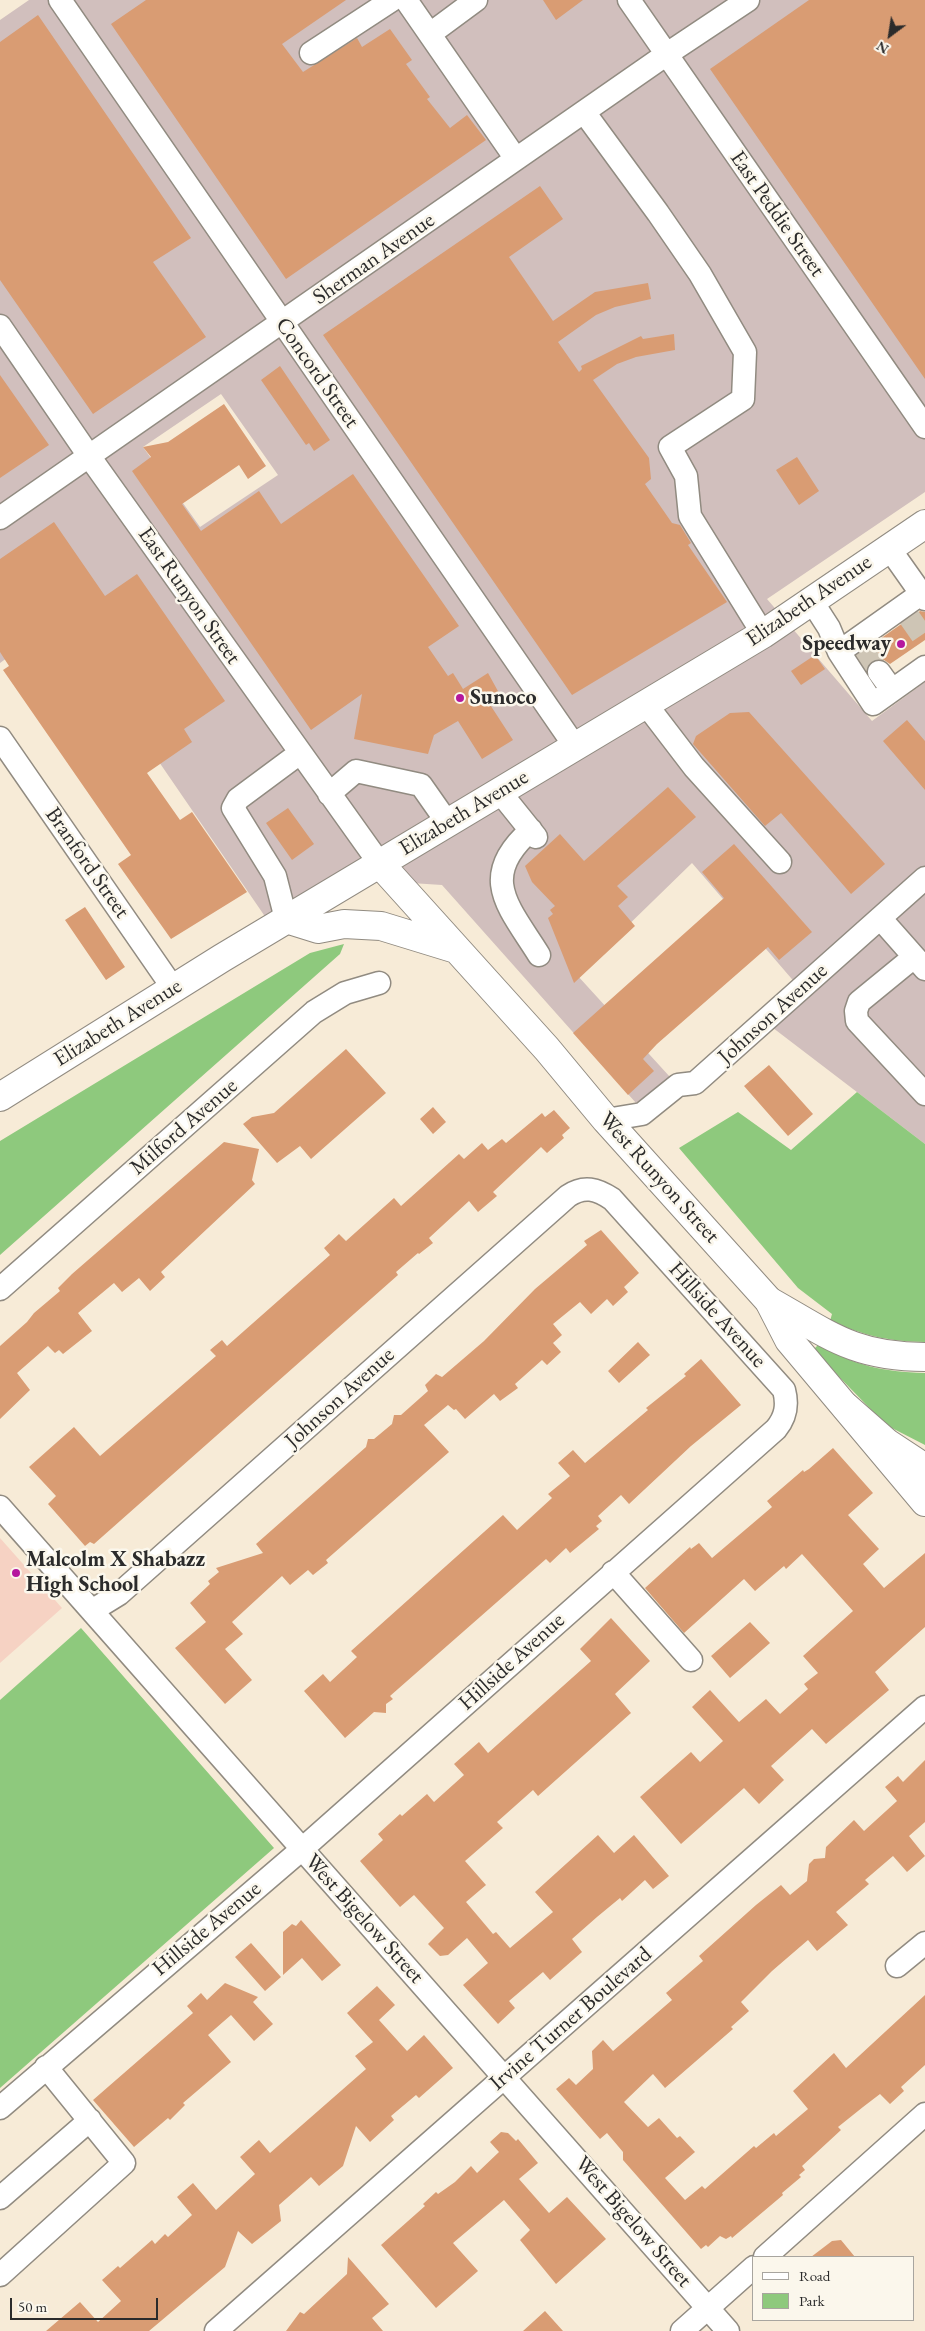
<!DOCTYPE html>
<html>
<head>
<meta charset="utf-8">
<style>
  body { margin:0 }
  #map { position:relative; width:925px; height:2331px; overflow:hidden; background:#f7ebd7; font-family:"EB Garamond",serif }
  canvas { display:block }
  .legend { position:absolute; left:752px; top:2256px; width:162px; height:65px; box-sizing:border-box; background:#fbf7ec; border:1px solid #a8a59f; margin:0; padding:6px 9px; list-style:none; font-size:15px; color:#2b2b2b }
  .legend li { display:flex; align-items:center; gap:10px; height:25px }
  .legend b { width:25px; border:1px solid #a8a59f }
  .north { position:absolute; left:865px; top:10px; width:50px; height:50px; -webkit-text-stroke:4px #fbf7ec; paint-order:stroke; rotate:211deg; font-size:14px; font-weight:700; line-height:20px; text-align:center; color:#2b2b2b }
  .north::after { content:''; display:block; margin:auto; width:18px; height:22px; background:#2b2b2b; clip-path:polygon(50% 0,100% 100%,50% 72%,0 100%) }
  .scale { position:absolute; left:10px; top:2298px; width:148px; height:22px; box-sizing:border-box; border:2px solid #2b2b2b; border-top:0; padding-left:6px; font-size:15px; line-height:18px; white-space:nowrap; color:#2b2b2b; -webkit-text-stroke:4px #fbf7ec; paint-order:stroke }
</style>
</head>
<body>
<div id="map">
<canvas width="925" height="2331"></canvas>
<ul class="legend">
<li><b style="height:6px;background:#fff"></b>Road</li>
<li><b style="height:14px;background:#8ec97d"></b>Park</li>
</ul>
<div class="north">N</div>
<div class="scale">50 m</div>
</div>
<script>
const c = document.querySelector('canvas').getContext('2d');
c.lineJoin = 'round';
function fill(path, color) { c.fillStyle = color; c.fill(path, 'evenodd'); }
function stroke(path, color, width, dash) { c.strokeStyle = color; c.lineWidth = width; c.lineCap = dash ? 'butt' : 'round'; c.setLineDash(dash || []); c.stroke(path); }
function write(font, color, halo, rows, align = 'center') {
  c.font = font + ' "EB Garamond",serif'; c.lineWidth = 5; c.setLineDash([]); c.textBaseline = 'middle'; c.strokeStyle = halo; c.fillStyle = color; for (const [text, x, y, turn = 0] of rows) {
    c.save(); c.translate(x, y); c.rotate((+turn || 0) * Math.PI / 180); c.textAlign = isNaN(turn) ? turn : align; if (halo) c.strokeText(text, 0, 0); c.fillText(text, 0, 0); c.restore();
  }
}
fill(new Path2D(`
  M0,1538L62,1608L0,1663Z`), '#f6d2c3');
fill(new Path2D(`
  M29,0H925V492L767,599L872,721L925,682V1144L760,1018L797,985L692,863L577,975L670,1077L636,1103L442,885L365,880L277,934L61,619L0,663V20ZM221,394L278,475L200,527L143,447Z`), '#d1bfbd');
fill(new Path2D(`
  M344,944L340,954L0,1255V1141L310,953Z
  M857,1092L925,1144V1342C885,1341 867,1336 830,1321L832,1314L798,1288L679,1148L738,1112L791,1150Z
  M818,1345C855,1365 882,1372 925,1373V1445L886,1425L813,1350Z
  M81,1628L274,1848L0,2088V1700Z`), '#8ec97d');
fill(new Path2D(`
  M146,0H346L282,44L303,72L357,38L362,47L390,29L412,60L406,64L430,97L427,99L450,128L467,115L486,140L286,279L111,24Z
  M543,0H583L556,20Z
  M809,0H925V379L710,69Z
  M38,15L191,238L153,262L206,337L93,414L0,280V42Z
  M540,186L563,219L509,257L553,321L595,292L648,283L651,299L615,307L596,315L558,342L579,372L582,369L581,366L641,336L643,339L674,334L675,350L636,357L617,364L593,380L649,458L651,479L645,484L672,523L680,525L691,543L688,545L727,602L572,695L323,335Z
  M280,366L330,440L314,451L309,443L306,445L261,380Z
  M0,375L49,445L0,478Z
  M224,404L266,466L248,479L239,465L182,504L201,531L259,491L281,524L353,474L459,626L428,647L448,676L453,673L463,689L488,673L499,693L487,700L513,740L482,759L458,721L434,735L428,754L354,739L362,694L311,730L132,471L151,457L143,447L168,442Z
  M797,457L819,491L799,505L776,470Z
  M54,522L105,596L137,574L225,701L184,729L192,742L147,773L180,820L192,812L247,892L171,939L118,864L131,855L3,670L9,666L0,652V559Z
  M920,611L925,612V640L890,664L884,660L877,659L871,662L866,670L857,655Z
  M815,655L825,669L801,685L791,671Z
  M749,712L885,864L851,894L781,813L765,826L693,744L696,736L730,713Z
  M907,720L925,741V790L883,741Z
  M668,787L696,817L617,886L628,897L618,906L635,926L574,983L548,918L553,914L550,910L555,906L532,882L525,866L560,834L584,861Z
  M288,808L314,844L292,860L266,823Z
  M734,844L812,932L779,960L768,947L657,1044L643,1059L654,1071L628,1095L573,1033L724,898L702,872Z
  M85,907L125,967L106,980L65,920Z
  M346,1049L386,1093L311,1159L300,1146L277,1163L243,1124L252,1117L274,1113Z
  M769,1065L813,1114L788,1136L744,1086Z
  M433,1107L446,1122L433,1134L420,1119Z
  M554,1110L570,1128L562,1135L564,1138L547,1153L541,1147L493,1192L497,1196L478,1212L469,1201L429,1238L433,1243L419,1254L418,1253L396,1272L398,1275L94,1544L90,1542L85,1546L48,1504L56,1496L29,1467L74,1427L100,1456L216,1356L210,1350L222,1340L227,1346L330,1255L324,1248L339,1234L346,1241L394,1198L401,1206L459,1154L464,1159L482,1143L488,1150L502,1139L506,1143L542,1113L545,1117Z
  M224,1142L259,1149L252,1180L255,1184L161,1272L165,1277L150,1291L139,1278L122,1292L114,1283L78,1313L92,1331L63,1354L59,1350L55,1353L48,1346L17,1373L30,1390L0,1419V1346L27,1322L34,1313L60,1291L58,1288L72,1274Z
  M601,1230L639,1273L624,1287L628,1292L613,1306L607,1299L591,1314L580,1302L553,1324L562,1335L553,1343L561,1352L547,1365L542,1360L515,1384L518,1388L500,1401L494,1394L465,1419L456,1409L454,1410L448,1405L424,1425L449,1452L326,1560L328,1563L313,1575L308,1570L290,1585L282,1576L232,1622L243,1634L225,1649L252,1680L225,1704L175,1648L206,1622L190,1603L210,1584L208,1581L219,1572L216,1568L263,1553L256,1544L366,1447L368,1439H374L392,1424L394,1415H401L428,1391L425,1385L436,1374L442,1377L484,1341L535,1289L587,1245L584,1241Z
  M638,1342L650,1355L619,1383L608,1371Z
  M701,1359L741,1405L691,1446L629,1504L621,1495L598,1516L602,1521L596,1526L599,1529L570,1553L566,1548L550,1563L546,1559L390,1696L393,1699L386,1704V1713L374,1712L345,1738L304,1691L323,1674L330,1682L357,1657L351,1651L503,1515L517,1530L552,1498L548,1494L570,1476L558,1463L573,1450L585,1463L648,1410L646,1408L686,1376L684,1374Z
  M833,1448L873,1493L848,1515L879,1549L863,1564L884,1588L925,1553V1627L875,1672L889,1690L826,1744L812,1729L771,1766L784,1780L759,1804L744,1788L681,1844L640,1797L691,1752L700,1762L723,1741L692,1707L710,1690L739,1722L766,1699L780,1714L808,1689L804,1684L818,1673L803,1656L853,1611L802,1554L786,1569L784,1566L755,1591L744,1579L684,1633L645,1588L690,1547L691,1549L699,1543L712,1558L772,1507L767,1501L803,1470L804,1472L809,1469Z
  M611,1618L650,1661L615,1694L631,1713L538,1796L533,1790L497,1822L503,1828L465,1861L486,1885L466,1902L493,1934L496,1932L510,1948L553,1912L535,1892L598,1835L614,1853L634,1835L669,1876L653,1889L645,1880L622,1901L620,1898L597,1917L572,1939L582,1952L550,1980L543,1972L509,2001L515,2008L498,2024L463,1985L488,1963L467,1938L448,1955L440,1956L428,1944L444,1928L414,1895L400,1907L360,1861L383,1840L378,1834L400,1814L402,1816L427,1794L434,1802L464,1775L454,1764L479,1742L488,1753L591,1661L580,1649Z
  M750,1622L770,1643L730,1678L711,1656Z
  M925,1760V1822L909,1836L925,1856L907,1872L893,1856L865,1880L869,1884L836,1912L848,1925L817,1951L808,1940L772,1971L741,2002L749,2011L731,2027L733,2029L665,2088L653,2074L624,2102L648,2127L659,2118L677,2138L680,2136L695,2152L665,2178L685,2200L702,2186L705,2189L754,2146L756,2148L774,2133L776,2136L808,2109L793,2091L834,2053L846,2068L925,1995V2065L901,2087L904,2091L890,2104L880,2094L863,2107L838,2127L841,2130L802,2166L805,2170L799,2175L801,2177L782,2193L783,2195L732,2238L731,2236L726,2239L720,2236L708,2247L706,2245L701,2249L623,2160V2152L607,2133L600,2139L556,2089L569,2078L576,2085L593,2069L592,2051L603,2040L613,2051L672,2000L666,1993L703,1961L699,1956L756,1905L781,1885L790,1895L807,1881L809,1864L814,1859L825,1858L826,1847L854,1820L864,1831L897,1801L885,1787L898,1776L903,1782Z
  M301,1920L341,1965L322,1981L302,1958L283,1975V1932L292,1924L296,1926Z
  M251,1943L281,1977L265,1991L235,1957Z
  M225,1983L258,1997L253,2002L273,2024L254,2041L231,2015L208,2035L231,2062L183,2103L185,2105L170,2120L168,2118L134,2147L93,2100L193,2013L187,2006L201,1993L207,2000Z
  M377,1986L395,2005L379,2020L407,2051L424,2035L453,2068L419,2098L416,2095L391,2116L394,2120L370,2142L356,2126L343,2166L319,2186L311,2177L279,2205L281,2221L252,2244L238,2231L225,2267L149,2331H46L80,2302L98,2322L121,2301L102,2280L118,2266L120,2268L152,2240L155,2244L165,2234L168,2237L192,2215L177,2197L193,2183L216,2210L255,2174L240,2157L259,2140L270,2153L366,2069L355,2056L373,2042L347,2013Z
  M501,2132L508,2133L516,2141L518,2139L538,2163L519,2179L549,2213L567,2197L606,2239L556,2284L520,2240L530,2230L504,2200L453,2243L478,2271L436,2308L381,2245L425,2206L423,2204L436,2192L438,2194L455,2182L471,2166L477,2173L499,2152L490,2142Z
  M841,2240L855,2257H811L832,2241Z
  M348,2257L389,2304L372,2318L383,2331H286L300,2312L304,2314L347,2274Z
  M545,2311L563,2331H523Z`), '#d99c73');
stroke(new Path2D(`
  M909,617L925,640
  M862,649L879,672`), '#cec5b5', 22, [22, 11]);
const minor = new Path2D(`
  M60,0L574,745
  M406,0L516,159
  M629,0L925,427
  M430,34L476,0
  M311,53L392,0
  M584,112L658,213L700,274L745,352L743,399L670,447L686,476L690,516L763,634
  M0,326L89,456L380,864
  M0,518L667,54L748,0
  M889,548L925,599
  M811,600L829,628L839,652L925,591
  M839,652L873,704L925,667
  M879,672L892,690
  M645,703L694,767L780,862
  M0,738L173,988
  M499,791L536,837
  M329,794L356,771L421,785L447,822
  M531,830C477,877 509,907 539,955
  M880,918L925,969
  M286,919L275,876L233,808L238,799L300,753
  M914,957L859,1002L856,1011L857,1021L925,1094
  M606,1120L642,1114L678,1085L695,1083L925,878
  M0,1289L314,1012L345,993L379,983
  M0,1507L728,2331
  M613,1572L691,1660
  M897,1966L925,1943
  M0,2108L301,1850L776,1429C786,1417 788,1405 784,1390L612,1199C597,1189 584,1185 568,1196L119,1594L93,1610
  M0,2198L90,2120
  M765,2257L925,2114
  M0,2275L124,2163L46,2067
  M216,2331L925,1707
  M682,2331L754,2267`);
const major = new Path2D(`
  M380,864L547,1049L606,1120L769,1301L789,1340L925,1502
  M286,919L318,929L344,924L381,926L456,949
  M0,1097L222,958L763,634L925,524`);
const highway = new Path2D(`
  M769,1301C828,1334 853,1357 925,1357
  M846,1407L887,1443L925,1468`);
stroke(minor, '#918b81', 25);
stroke(major, '#918b81', 30);
stroke(highway, '#918b81', 30);
stroke(minor, '#fff', 22);
stroke(major, '#fff', 28);
stroke(highway, '#fff', 28);
for (const [x, y, r, color] of [
  [901,644,5,"#b5179e"],
  [460,698,5,"#b5179e"],
  [16,1573,5,"#b5179e"]
]) { const dot = new Path2D(); dot.arc(x, y, r, 0, 2 * Math.PI); c.fillStyle = color; c.fill(dot); stroke(dot, '#fbf7ec', 2); }
write('22px', '#2b2b2b', '#fbf7ec', [
  ["East Peddie Street",777,214,55],
  ["Sherman Avenue",374,259,-35],
  ["Concord Street",317,373,55],
  ["East Runyon Street",189,596,55],
  ["Elizabeth Avenue",809,601,-34],
  ["Elizabeth Avenue",464,813,-31],
  ["Branford Street",87,863,55],
  ["Johnson Avenue",773,1014,-42],
  ["Elizabeth Avenue",118,1023,-32],
  ["Milford Avenue",184,1127,-41],
  ["West Runyon Street",659,1178,48],
  ["Hillside Avenue",717,1315,48],
  ["Johnson Avenue",340,1398,-42],
  ["Hillside Avenue",512,1662,-42],
  ["West Bigelow Street",364,1919,48],
  ["Hillside Avenue",207,1929,-40],
  ["Irvine Turner Boulevard",571,2019,-41],
  ["West Bigelow Street",633,2222,49]
]);
write('bold 22px', '#2b2b2b', '#fbf7ec', [
  ["Speedway",891,644,"right"],
  ["Sunoco",470,698],
  ["Malcolm X Shabazz",26,1560],
  ["High School",26,1585]
], 'left');
</script>
</body>
</html>
